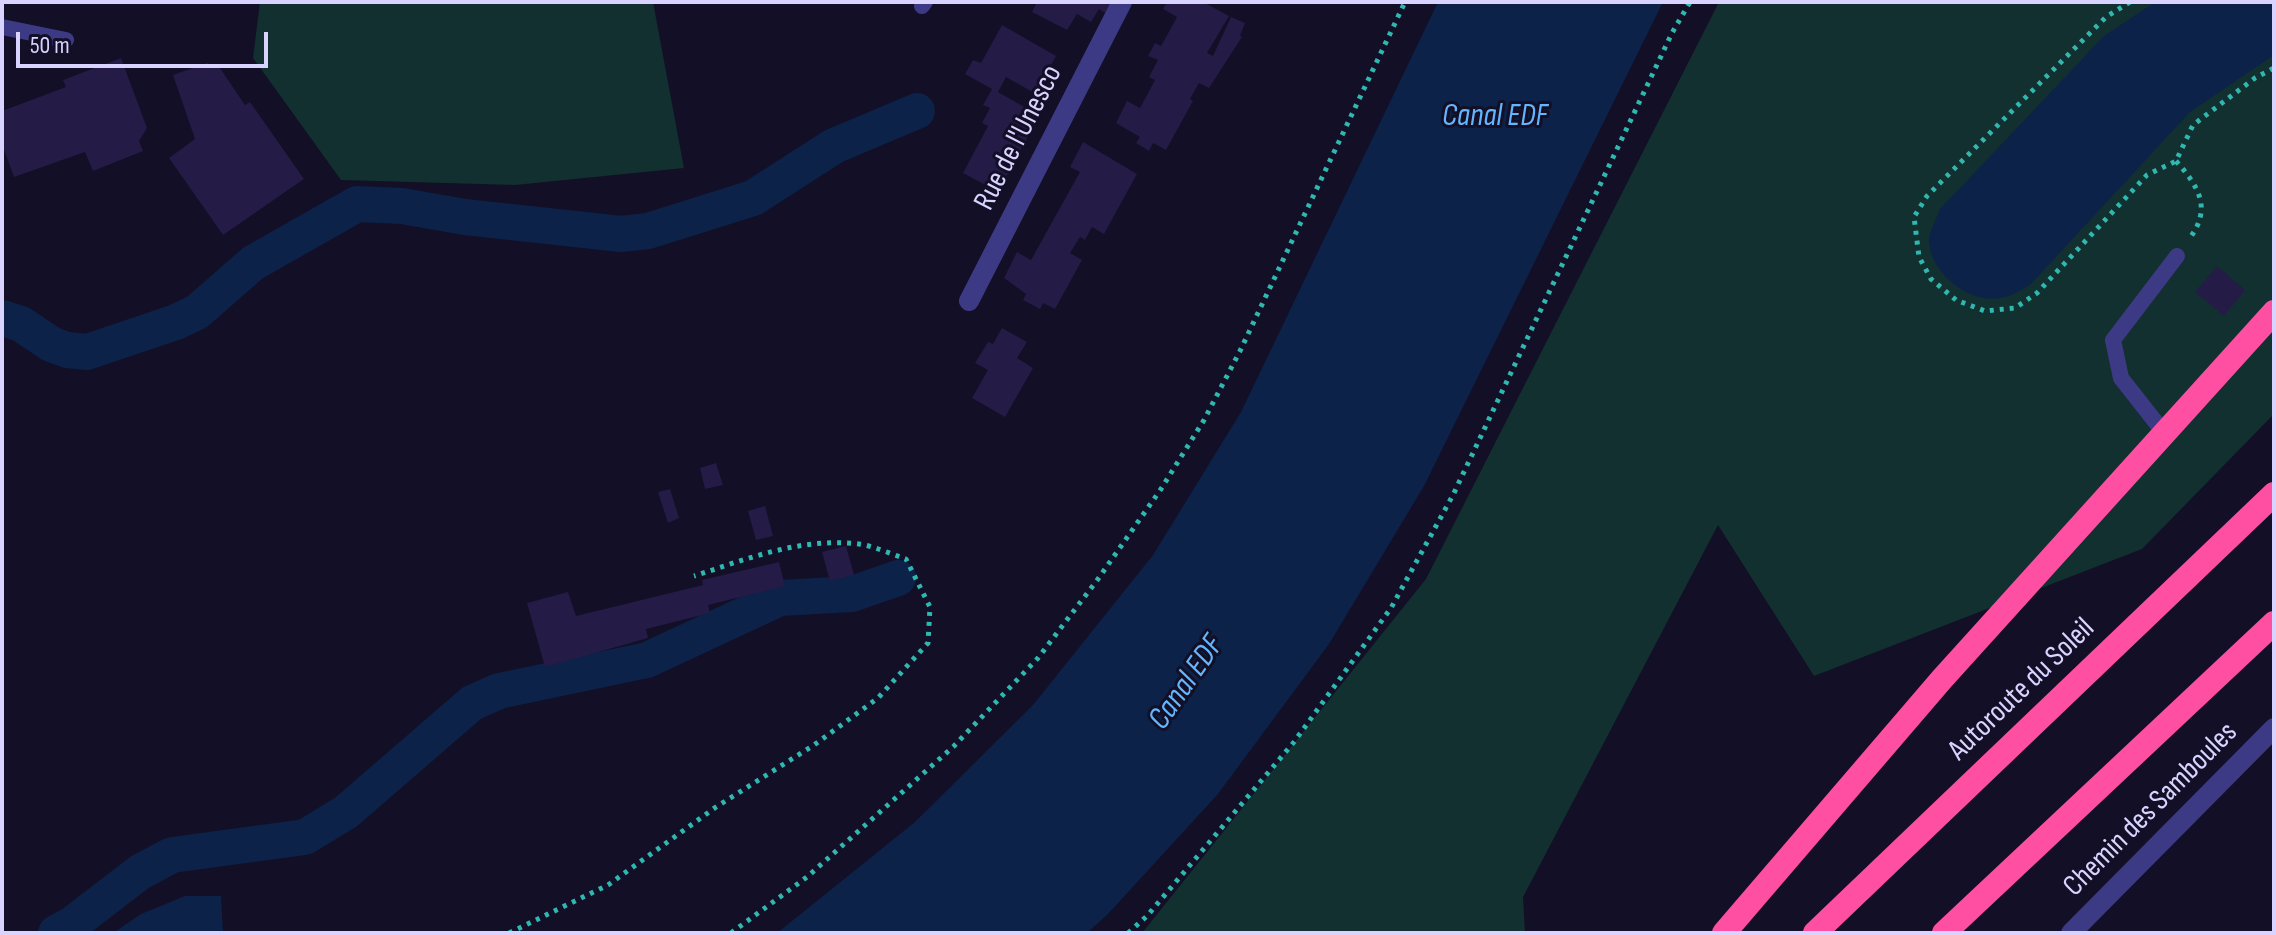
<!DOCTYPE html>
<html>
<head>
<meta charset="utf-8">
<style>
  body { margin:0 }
  #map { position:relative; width:2276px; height:935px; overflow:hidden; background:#130f26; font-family:"Sofia Sans Condensed",sans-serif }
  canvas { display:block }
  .frame { position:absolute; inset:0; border:4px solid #d9d4ff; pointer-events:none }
  .scale { position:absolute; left:16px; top:32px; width:252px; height:36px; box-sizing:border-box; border:4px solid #d9d4ff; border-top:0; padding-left:10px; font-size:24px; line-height:28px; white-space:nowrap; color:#d9d4ff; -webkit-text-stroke:6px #130f26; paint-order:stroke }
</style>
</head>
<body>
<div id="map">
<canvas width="2276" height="935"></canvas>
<div class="frame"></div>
<div class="scale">50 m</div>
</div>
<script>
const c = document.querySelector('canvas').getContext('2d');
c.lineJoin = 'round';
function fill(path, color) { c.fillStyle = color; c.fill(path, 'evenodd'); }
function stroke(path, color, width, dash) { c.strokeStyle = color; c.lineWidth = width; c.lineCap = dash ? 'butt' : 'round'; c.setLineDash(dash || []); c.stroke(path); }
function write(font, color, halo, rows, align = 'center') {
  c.font = font + ' "Sofia Sans Condensed",sans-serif'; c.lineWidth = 6; c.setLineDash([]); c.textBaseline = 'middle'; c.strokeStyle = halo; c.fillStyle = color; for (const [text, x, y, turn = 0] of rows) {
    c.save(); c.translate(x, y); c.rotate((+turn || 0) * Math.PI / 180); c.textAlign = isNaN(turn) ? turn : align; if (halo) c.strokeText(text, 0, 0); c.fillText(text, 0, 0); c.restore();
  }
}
fill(new Path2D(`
  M260,2H653L684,168L515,185L341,180L253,58Z
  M1719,2H2274V414L2142,549L1814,676L1718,525L1523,897L1525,933H1142L1426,579Z`), '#12302f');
fill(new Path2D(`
  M1438,2H1663L1424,486L1329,644L1218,794L1108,914L1087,933H777L915,822L1033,705L1153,555L1241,412Z
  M2155,2H2274V55L2190,112L2030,285C2022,289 2011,297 2001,298C1969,304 1929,273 1929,239C1930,230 1937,218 1940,209L2104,36Z
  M185,896H221L223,933H113L141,914Z`), '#0c2248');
stroke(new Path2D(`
  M2,318L21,324L51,344L67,350L87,352L176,322L197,312L253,263L357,204L402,206L465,217L621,234L648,231L753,198L834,146L917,111
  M56,933L71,925L140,872L172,855L305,837L346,812L472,703L499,691L647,660L780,598L852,594L898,578`), '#0c2248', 36);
fill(new Path2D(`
  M1037,2H1112L1105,13L1099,9L1091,22L1077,14L1067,30L1032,12Z
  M1167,2H1203L1229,16L1207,53L1213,56L1231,17L1245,23L1240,36L1242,37L1209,88L1199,83L1190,99L1193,101L1166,150L1153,143L1149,151L1136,143L1140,137L1116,123L1127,101L1140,108L1155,80L1149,77L1158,60L1148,56L1155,43L1161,46L1177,17L1163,9Z
  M1002,25L1056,56L1036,94L1006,77L998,92L1026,108L1019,122L1032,129L998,192L963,173L988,126L982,123L990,108L983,105L992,89L965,74L973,60L981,63Z
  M121,58L147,128L139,141L143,151L93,171L85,152L14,177L2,144V111L66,87L63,80Z
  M207,63L220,68L245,105L250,102L304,179L223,235L169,158L195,139L173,75Z
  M1083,142L1137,174L1104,234L1092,227L1085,240L1080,237L1070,253L1082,260L1055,309L1043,303L1040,309L1023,300L1026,294L1004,278L1017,252L1031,260L1080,172L1070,167Z
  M2217,266L2245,290L2224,316L2195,292Z
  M1002,328L1027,342L1017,358L1033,368L1005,417L972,398L988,370L975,363L988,342L993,344Z
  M716,463L723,485L705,489L700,468Z
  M670,489L679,518L668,523L658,492Z
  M765,506L773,536L756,540L748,511Z
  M846,546L854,575L830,581L822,552Z
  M779,562L785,586L708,605L710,613L646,629L648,638L545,667L527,603L568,592L576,616L703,585L702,580Z`), '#241b47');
stroke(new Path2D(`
  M2130,2L2106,17L1927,196L1914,217L1919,257L1931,279L1956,300L1985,311L2015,308L2037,293L2147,175L2176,161L2193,125L2255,78L2274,68
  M2176,161C2198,186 2213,208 2189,239
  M509,933L608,885L716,807L814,745L878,698L928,643L930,607L906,559C891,554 874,546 859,544C801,537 747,559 694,576
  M731,933L807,877L954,746L1038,658L1098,579L1161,489L1204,420L1240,351L1405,2
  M1128,933L1147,916L1294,742L1391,608L1453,495L1672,33L1690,2`), '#2fb8b0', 5, [4, 6]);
stroke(new Path2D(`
  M922,6L925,2
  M2,27L66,40
  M2165,434L2121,378L2113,340L2177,256`), '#3d3a85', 16);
stroke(new Path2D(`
  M969,301L1122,2
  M2071,933L2274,728`), '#3d3a85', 20);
stroke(new Path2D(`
  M1724,933L1942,679L2274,312
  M1815,933L2274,494
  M1944,933L2274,623`), '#ff4fa3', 24);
write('30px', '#d9d4ff', '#130f26', [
  ["Rue de l'Unesco",1019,138,-63],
  ["Autoroute du Soleil",2022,690,-44],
  ["Chemin des Samboules",2151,810,-45]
]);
write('italic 32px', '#62b6ff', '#130f26', [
  ["Canal EDF",1495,117],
  ["Canal EDF",1187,683,-55]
]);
</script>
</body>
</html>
